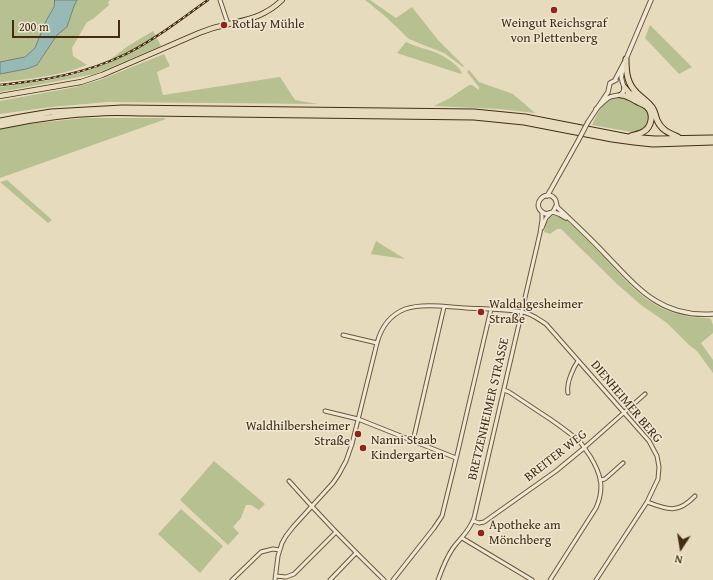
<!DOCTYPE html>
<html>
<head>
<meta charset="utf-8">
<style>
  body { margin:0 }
  #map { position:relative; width:713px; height:580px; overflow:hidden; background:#e7dbbd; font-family:"Gentium Book Plus",serif }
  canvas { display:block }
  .north { position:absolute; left:661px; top:528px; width:40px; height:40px; -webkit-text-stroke:3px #efe8d4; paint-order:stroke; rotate:192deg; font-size:11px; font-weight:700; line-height:16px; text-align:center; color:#442c11 }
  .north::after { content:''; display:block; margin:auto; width:14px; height:18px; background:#442c11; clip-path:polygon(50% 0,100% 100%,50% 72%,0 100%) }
  .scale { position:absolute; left:12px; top:20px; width:108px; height:18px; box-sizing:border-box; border:2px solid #442c11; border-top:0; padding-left:5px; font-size:12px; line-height:14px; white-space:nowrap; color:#442c11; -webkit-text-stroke:3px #efe8d4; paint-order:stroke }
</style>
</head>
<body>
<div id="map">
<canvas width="713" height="580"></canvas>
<div class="north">N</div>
<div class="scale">200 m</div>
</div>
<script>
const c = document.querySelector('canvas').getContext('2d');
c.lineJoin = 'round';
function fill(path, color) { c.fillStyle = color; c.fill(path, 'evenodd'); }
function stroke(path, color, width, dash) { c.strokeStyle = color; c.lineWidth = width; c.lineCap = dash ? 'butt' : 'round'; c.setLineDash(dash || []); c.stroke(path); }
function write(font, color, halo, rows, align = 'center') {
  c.font = font + ' "Gentium Book Plus",serif'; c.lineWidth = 3; c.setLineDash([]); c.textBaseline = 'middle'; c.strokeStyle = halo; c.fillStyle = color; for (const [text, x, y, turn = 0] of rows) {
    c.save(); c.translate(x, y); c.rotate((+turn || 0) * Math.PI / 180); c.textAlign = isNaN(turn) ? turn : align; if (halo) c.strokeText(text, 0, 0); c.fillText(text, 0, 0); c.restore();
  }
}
fill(new Path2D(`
  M0,0H55L54,7L46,21L35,48L25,57L0,62Z
  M77,0H110L108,2L109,5L93,19L87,22L72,48L73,56L87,65C59,76 29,79 0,82V74L26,69L37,65L57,35L67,27L74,6Z
  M365,0H370L396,18L412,7L438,40L464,66L463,67L444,53L416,42L409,39L386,17Z
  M650,25L692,67L679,74L645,38Z
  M153,31L161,46L95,74L0,92V87L50,80L81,73L103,65L128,46Z
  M406,42C416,47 427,49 437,53C446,57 458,65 462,73L461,74L397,53Z
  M164,54L170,66L157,72L163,95L280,77L295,100L318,104L108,102L51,107L0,114V101L76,87L100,80Z
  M469,70L479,82L513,94L535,113L499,109L434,106L450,98L469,85H472L479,90V87L467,72Z
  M623,97C629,99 640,105 645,109C652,116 649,126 641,130C638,132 635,132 632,132L592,125C595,119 603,101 610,99C613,97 618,98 623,97Z
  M83,118H164L166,119L0,178V129L20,125Z
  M7,180L52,220L48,223L0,182Z
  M554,215C569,216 598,251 609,263C620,275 631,287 644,297C658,308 675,315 692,317C698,318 705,317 711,319L713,325V333L701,343L713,360V373L697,351L689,345L667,323L641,305L617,284L561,229H557L550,234L544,232C546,225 547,218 554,215Z
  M376,241L405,259L371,254Z
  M214,461L265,504L259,510L251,505H246L241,518L233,527L239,533L228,545L180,500Z
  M181,509L223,546L200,573L158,534Z`), '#b6c090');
const water = new Path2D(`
  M55,0H77L74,6L67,27L57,35L37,65L26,69L0,74V62L25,57L35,48L46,21L54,7Z`);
fill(water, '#98bab6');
stroke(water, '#768174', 1);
const minor = new Path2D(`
  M220,0L228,24
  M542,228L546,218L550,214
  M343,335L377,343
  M504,390L509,392C523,401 536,410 550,419C560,426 570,433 579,441C584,446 586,451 590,456C601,474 605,488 596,508L550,580
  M568,393C566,384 573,368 578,361
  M325,411L358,419L456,458
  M413,441L444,307
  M600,480L605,479L623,463
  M289,481C319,515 351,548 384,580
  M647,502C668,510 678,514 695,496
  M473,521L479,523L484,522L556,471L584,448L645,394
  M462,538L532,580
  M276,576L286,577L294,574L336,532
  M232,580L261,552L273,549L280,550
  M275,580L278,556L282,543L286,536L293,527L333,483L339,474L346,461L352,444L377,343C381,328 390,315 405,309C423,303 448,307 466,308C485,309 504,309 522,312C531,313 538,319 546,324L649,441L657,456L659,467L658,479L647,502L596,580
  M330,580L356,553
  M393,580L434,528L442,516L458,451L491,309
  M438,580C442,569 446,558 453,548C461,537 469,532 474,518L540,233L542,220V212`);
const tertiary = new Path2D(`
  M615,80L626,59L651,0
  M596,109C600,105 604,101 608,98C614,94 623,98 624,89C625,86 622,84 622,80C620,76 622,72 624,68
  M588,122L608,92L610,83L616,80
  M547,196L550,191L578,141
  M556,206L553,212L546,214C528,207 546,187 555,199C557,202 556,206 558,208C574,223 589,237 604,253C637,287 660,318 713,314
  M553,212L559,214L566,218`);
const primary = new Path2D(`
  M0,96L81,82L102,75L199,33C209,29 219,26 229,24C249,19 266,16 282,0`);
const trunk = new Path2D(`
  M626,59C626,72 627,84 637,93C642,98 647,101 651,106C655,110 655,115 657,120C661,130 669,133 678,137
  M625,88L629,93L641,99
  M621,95C626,95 631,98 636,101C639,103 644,104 647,107C654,114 652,127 643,132C639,134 635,135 631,136
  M0,121L21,117L51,112L122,108L474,112L525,117L628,137L655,139L713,138
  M0,126C33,119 67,114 101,113C116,112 132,113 147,113L474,117L524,122L612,139L634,142L653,144L713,142`);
stroke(minor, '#6d583c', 5);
stroke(tertiary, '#6d583c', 5.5);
stroke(primary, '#442c11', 6);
stroke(trunk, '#442c11', 7);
stroke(minor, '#efe8d4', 3);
stroke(tertiary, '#efe8d4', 3.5);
stroke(primary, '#e7dbbd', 4.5);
stroke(trunk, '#e7dbbd', 5);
const rail = new Path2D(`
  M0,85C46,80 85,74 126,54C156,39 181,19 208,0`);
stroke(rail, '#442c11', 2.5);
stroke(rail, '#efe8d4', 1, [3]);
const tertiaryBridge = new Path2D(`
  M578,141L588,122`);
stroke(tertiaryBridge, '#6d583c', 5.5, []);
stroke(tertiaryBridge, '#efe8d4', 3.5);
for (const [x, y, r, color] of [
  [554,10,4,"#8f2418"],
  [224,25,4,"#8f2418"],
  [481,312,4,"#8f2418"],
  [358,434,4,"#8f2418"],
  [363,448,4,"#8f2418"],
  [481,533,4,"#8f2418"]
]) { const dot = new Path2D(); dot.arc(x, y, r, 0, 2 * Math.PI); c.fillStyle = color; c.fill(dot); stroke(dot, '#efe8d4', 1.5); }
write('13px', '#442c11', '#efe8d4', [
  ["Weingut Reichsgraf",554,24,"center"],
  ["von Plettenberg",554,39,"center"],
  ["Rotlay Mühle",232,25],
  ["Waldalgesheimer",489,305],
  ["Straße",489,320],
  ["Waldhilbersheimer",350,427,"right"],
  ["Straße",350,442,"right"],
  ["Nanni Staab",371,441],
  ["Kindergarten",371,456],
  ["Apotheke am",489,526],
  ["Mönchberg",489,541]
], 'left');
write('13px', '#442c11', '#efe8d4', [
  ["DIENHEIMER BERG",626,402,50],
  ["BRETZENHEIMER STRASSE",489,409,-77],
  ["BREITER WEG",556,456,-38]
]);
</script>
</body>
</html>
